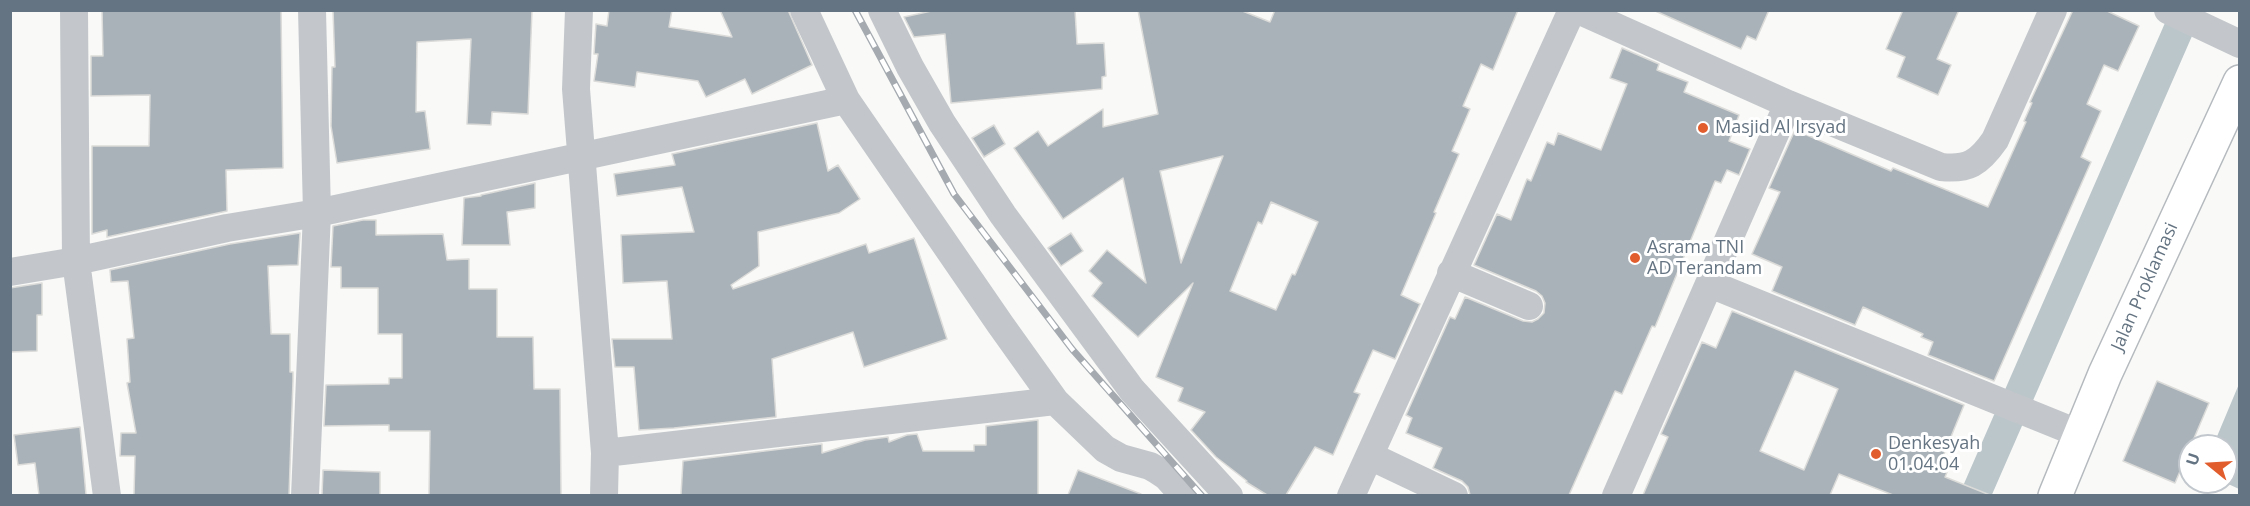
<!DOCTYPE html>
<html>
<head>
<meta charset="utf-8">
<style>
  body { margin:0 }
  #map { position:relative; width:2250px; height:506px; overflow:hidden; background:#f9f9f7; font-family:"Open Sans",sans-serif }
  canvas { display:block }
  .frame { position:absolute; inset:0; border:12px solid #657482; pointer-events:none }
  .north { position:absolute; left:2178px; top:434px; width:60px; height:60px; box-sizing:border-box; background:#fff; border:2px solid #c1c7cd; border-radius:50%; rotate:288deg; font-size:16px; font-weight:700; line-height:24px; text-align:center; color:#657482 }
  .north::after { content:''; display:block; margin:auto; width:21px; height:27px; background:#e25d2e; clip-path:polygon(50% 0,100% 100%,50% 72%,0 100%) }
</style>
</head>
<body>
<div id="map">
<canvas width="2250" height="506"></canvas>
<div class="frame"></div>
<div class="north">U</div>
</div>
<script>
const c = document.querySelector('canvas').getContext('2d');
c.lineJoin = 'round';
function fill(path, color) { c.fillStyle = color; c.fill(path, 'evenodd'); }
function stroke(path, color, width, dash) { c.strokeStyle = color; c.lineWidth = width; c.lineCap = dash ? 'butt' : 'round'; c.setLineDash(dash || []); c.stroke(path); }
function write(font, color, halo, rows, align = 'center') {
  c.font = font + ' "Open Sans",sans-serif'; c.lineWidth = 6; c.setLineDash([]); c.textBaseline = 'middle'; c.strokeStyle = halo; c.fillStyle = color; for (const [text, x, y, turn = 0] of rows) {
    c.save(); c.translate(x, y); c.rotate((+turn || 0) * Math.PI / 180); c.textAlign = isNaN(turn) ? turn : align; if (halo) c.strokeText(text, 0, 0); c.fillText(text, 0, 0); c.restore();
  }
}
fill(new Path2D(`
  M2239,384V489L2224,482H2226V446H2213Z`), '#bbc6cb');
stroke(new Path2D(`
  M1975,496L2187,10`), '#bbc6cb', 30);
const building = new Path2D(`
  M102,10H281L283,168L226,170L227,211L107,237V230L92,234V146H149L150,95L91,96V56H103Z
  M333,10H532L528,114L492,112L491,125L467,124L471,39L417,42L416,112L425,111L430,149L337,163L331,126L332,67H335Z
  M609,10H672L669,27L732,37L720,10H788L812,65L752,94L745,79L706,97L698,81L637,72L635,87L594,81L598,54H594L596,24L607,26Z
  M936,10H1075L1077,44L1104,43L1106,76L1102,77V89L951,103L945,34L914,37L904,17Z
  M1138,10H1240L1270,22L1275,10H1518L1493,70L1481,64L1463,106L1470,109L1452,151L1459,154L1434,212L1436,213L1401,295L1420,304L1395,359L1373,350L1354,392L1360,394L1333,455L1315,447L1286,495H1267L1246,482L1247,481L1216,457L1191,430L1205,412L1178,401L1183,388L1156,377L1193,283L1138,337L1092,296L1102,283L1089,271L1107,250L1146,283L1123,178L1063,219L1014,148L1038,131L1048,146L1103,109V127L1158,114ZM1223,156L1181,263L1160,171ZM1271,202L1318,222L1295,275L1292,274L1276,310L1230,291L1258,222L1262,224Z
  M1653,10H1769L1756,40L1747,36L1741,49Z
  M1903,10H1959L1937,59L1951,65L1938,95L1897,77L1905,57L1886,49Z
  M2073,10H2105L2139,26L2118,71L2104,65L2087,104L2101,111L2081,157L2091,162L1994,381L1928,355L1933,342L1921,337L1923,334L1863,307L1855,325L1772,291L1782,267L1752,254L1780,192L1769,188L1795,130L1891,171L1893,168L1988,207L2026,122L2024,121L2032,103L2030,102Z
  M1622,48L1659,64L1657,70L1688,82L1684,92L1739,115L1729,141L1750,149L1739,175L1727,170L1721,183L1715,181L1655,327L1652,326L1622,394L1615,391L1569,495H1470L1468,487L1462,481L1433,468L1442,448L1406,433L1412,418L1406,415L1450,317L1455,319L1465,297L1523,321L1532,322L1538,319L1544,313L1545,303L1542,296L1536,291L1474,265L1497,214L1511,220L1527,179L1531,181L1547,142L1554,145L1558,133L1601,150L1627,84L1610,78Z
  M817,123L828,171L838,165L860,199L839,213L758,232L759,266L731,285L733,289L866,244L869,253L914,238L947,339L864,367L853,332L772,359L776,417L674,428L639,430L634,367H615L612,339H672L667,281L623,283L621,235L694,232L682,187L617,196L614,174L675,165L672,154Z
  M994,125L1005,144L984,157L972,138Z
  M535,183V208L507,212L510,245H462L464,198L481,196V195Z
  M363,220H376V235L443,234L447,260L469,259V289H497V337H533L534,389H560L561,495H429L430,431H389V425L324,426L326,385L389,384V378H402V334H378V288H341V267H331L333,226Z
  M300,233L298,265L268,266L271,334H290V372H293V380L289,495H134L135,456H120L121,433H136L127,383L130,382L127,339L134,338L128,281L111,282L110,270L230,244Z
  M1071,233L1083,251L1061,266L1048,248Z
  M42,283V315H37V351L10,352V288Z
  M1732,311L1964,405L1939,466L1948,470L1945,477L1990,495H1893L1839,474L1830,495H1643L1668,437L1661,434L1702,342L1716,348ZM1795,371L1838,389L1804,470L1760,451Z
  M2157,381L2209,403L2175,483L2123,461Z
  M1038,420V495H681L683,461L822,444V453L865,440L888,437L889,442L907,435L917,434L923,451H974V445H986V426Z
  M80,427L86,495H39L35,463L18,465L14,435Z
  M323,470L380,472V495H322Z
  M1078,470L1141,494L1140,495H1068Z`);
fill(building, '#a9b2b8');
stroke(building, '#dbdbd9', 1.5);
const secondary = new Path2D(`
  M2055,496L2105,374L2240,82`);
stroke(secondary, '#b5babf', 36);
stroke(new Path2D(`
  M74,10L76,261L107,496
  M579,10L576,89L605,453L604,496
  M804,10L846,100L1000,324L1055,401L1105,449L1121,458L1150,466L1157,470L1166,476L1184,496
  M882,10L910,67L942,123L1003,215L1132,390L1229,496
  M1578,10L1788,104L1941,167C1968,170 1979,163 1995,140L2053,10
  M2168,10L2240,44
  M10,272L76,261L227,228L317,213L846,100
  M1451,273L1529,306
  M1710,284L2080,434
  M605,453L1055,401
  M1370,456L1454,496
  M305,496L317,213L312,10
  M1351,496L1572,10
  M1616,496L1788,104`), '#c3c7cb', 28);
stroke(secondary, '#fff', 33);
const rail = new Path2D(`
  M855,10L954,194L1072,349L1202,496`);
stroke(rail, '#a4aab0', 7);
stroke(rail, '#fff', 4.5, [14]);
for (const [x, y, r, color] of [
  [1703,128,6,"#e25d2e"],
  [1635,258,6,"#e25d2e"],
  [1876,454,6,"#e25d2e"]
]) { const dot = new Path2D(); dot.arc(x, y, r, 0, 2 * Math.PI); c.fillStyle = color; c.fill(dot); stroke(dot, '#fff', 2); }
write('18px', '#657482', '#fff', [
  ["Masjid Al Irsyad",1715,128],
  ["Asrama TNI",1647,248],
  ["AD Terandam",1647,269],
  ["Denkesyah",1888,444],
  ["01.04.04",1888,465]
], 'left');
write('18px', '#657482', '#fff', [
  ["Jalan Proklamasi",2145,287,-66]
]);
</script>
</body>
</html>
